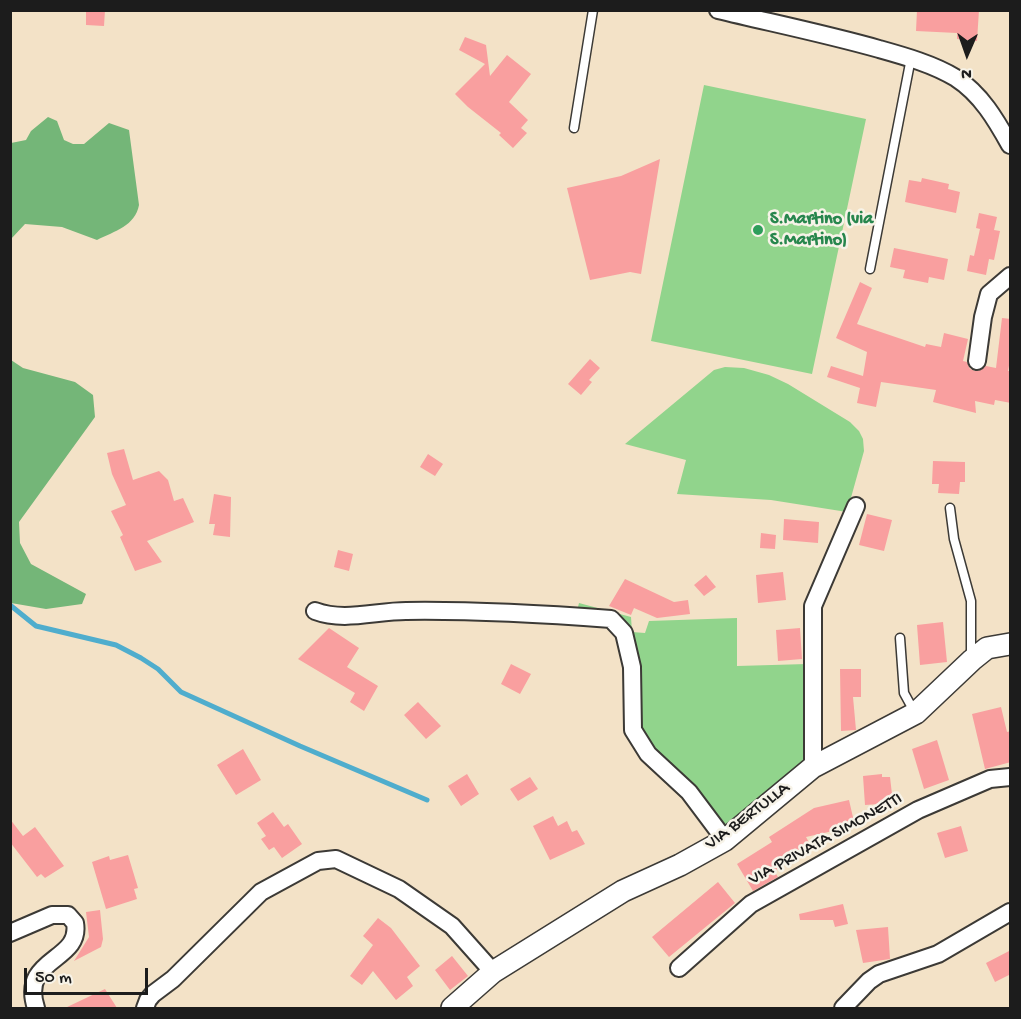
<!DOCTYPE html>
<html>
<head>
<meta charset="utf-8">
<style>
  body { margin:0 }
  #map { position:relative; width:1021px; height:1019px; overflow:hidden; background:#f3e2c7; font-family:"Gochi Hand",sans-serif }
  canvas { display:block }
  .frame { position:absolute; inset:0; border:12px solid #1c1c1c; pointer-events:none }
  .north { position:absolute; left:937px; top:24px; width:60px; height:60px; -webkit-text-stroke:4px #f7f3e8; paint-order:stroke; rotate:182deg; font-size:16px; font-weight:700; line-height:24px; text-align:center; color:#1c1c1c }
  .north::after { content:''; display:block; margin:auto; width:21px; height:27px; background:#1c1c1c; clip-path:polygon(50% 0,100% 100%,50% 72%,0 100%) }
  .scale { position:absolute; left:24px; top:968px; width:124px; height:27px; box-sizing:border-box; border:3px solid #1c1c1c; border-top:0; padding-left:8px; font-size:18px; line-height:21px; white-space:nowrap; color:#1c1c1c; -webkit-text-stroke:4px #f7f3e8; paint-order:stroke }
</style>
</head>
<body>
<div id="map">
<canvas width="1021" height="1019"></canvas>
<div class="frame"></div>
<div class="north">N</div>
<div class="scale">50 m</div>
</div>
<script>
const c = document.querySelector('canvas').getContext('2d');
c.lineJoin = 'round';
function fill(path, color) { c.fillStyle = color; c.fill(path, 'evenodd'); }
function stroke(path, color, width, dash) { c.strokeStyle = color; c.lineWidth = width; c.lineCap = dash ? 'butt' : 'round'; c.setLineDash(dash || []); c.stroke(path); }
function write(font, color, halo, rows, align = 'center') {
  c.font = font + ' "Gochi Hand",sans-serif'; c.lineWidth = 5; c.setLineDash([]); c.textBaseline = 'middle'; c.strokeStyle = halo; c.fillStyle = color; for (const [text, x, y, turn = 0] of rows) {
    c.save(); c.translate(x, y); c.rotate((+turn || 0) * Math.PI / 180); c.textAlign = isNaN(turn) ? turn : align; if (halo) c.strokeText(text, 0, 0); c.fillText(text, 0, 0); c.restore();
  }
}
fill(new Path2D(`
  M704,85L866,119L812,374L651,341Z
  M725,367L744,368L769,375L788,384L850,422L859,431L863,439L864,451L847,512L771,500L677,494L686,460L625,444L714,370Z
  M579,603L631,617L632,632L645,633L649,621L737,618V666L807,664L805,754L802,762L730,822L725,824L719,823L639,734L624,629L577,611Z`), '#91d48c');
fill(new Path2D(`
  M48,117L57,121L64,140L73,144H84L109,123L129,130L139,205C135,226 115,231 97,240L62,227L25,224L11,239V143L26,140L31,131Z
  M11,360L23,368L75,382L93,395L95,417L19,522L20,543L31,564L86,594L82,604L46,609L11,603Z`), '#74b678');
stroke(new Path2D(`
  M10,605L36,626L116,645L141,658L158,669L181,692L300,746L427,800`), '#4fadcd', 5);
fill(new Path2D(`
  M86,10H105L104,26L86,25Z
  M917,10H979L977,41L957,39V33L916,31Z
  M465,37L486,45L490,76L507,55L531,74L509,102L528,120L521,128L527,133L513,148L499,135L501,133L468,107L455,94L485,64L459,50Z
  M660,159L641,274L630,272L590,280L567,188L621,176Z
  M922,178L949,184L948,189L960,192L956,213L905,202L909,180L921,182Z
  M979,213L997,217L994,230L1000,231L994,260L989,259L986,275L967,271L970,255L974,256L980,229L976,228Z
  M894,248L948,259L944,280L929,277L928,283L903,278L905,270L890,267Z
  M860,282L872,288L857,324L925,347L926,344L941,347L944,333L968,339L963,361L967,362L970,369L975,371L981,370L986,366L996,368L1002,318L1011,319V355L1008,371H1011V403L995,400L994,405L975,401L976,413L933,402L936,390L881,382L876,407L857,403L860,388L827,377L831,366L863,376L867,352L836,338Z
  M590,359L600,368L589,380L592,382L581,395L568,384Z
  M124,449L133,480L159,471L168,480L174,501L183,498L194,522L147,541L162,562L135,571L120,537L123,535L111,511L126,505L112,474L107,453Z
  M428,454L443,464L435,476L420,467Z
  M933,461L965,462V482H960L959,494L938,493L939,484H932Z
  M214,494L231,497L230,537L213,535L215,524H209Z
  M867,514L892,520L884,551L859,545Z
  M784,519L819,522L818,543L783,540Z
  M761,533L776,535L775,549L760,548Z
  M338,550L353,554L349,571L334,567Z
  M783,572L786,600L758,603L756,575Z
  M706,575L716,587L704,596L694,585Z
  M625,579L674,602L688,600L690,614L657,618L634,608L631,615L609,606Z
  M943,622L947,662L920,665L917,625Z
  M329,628L359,648L347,667L378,686L364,711L350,702L355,693L298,659Z
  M800,628L802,659L778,661L776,630Z
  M511,664L531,674L520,694L501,684Z
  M840,669H861V697H853L856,730L841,731Z
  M418,702L441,726L426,739L404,715Z
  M1001,707L1007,732L1011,731V762L985,769L972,714Z
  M937,740L949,780L924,789L912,749Z
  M243,749L261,780L236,795L217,765Z
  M467,774L479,794L461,806L448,786Z
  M882,774V777H890L893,803L865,805L863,776Z
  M530,777L538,789L518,801L510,789Z
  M849,800L855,826L806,837L812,848L774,871L778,877L753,891L737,864L772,842L769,837L814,808Z
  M273,812L284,827L288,824L302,844L282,858L274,847L269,850L261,839L266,836L257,823Z
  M553,816L558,826L567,821L572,832L577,830L585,844L550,860L533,826Z
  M10,819L23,836L35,827L64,866L45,878L41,874L37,877L10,842Z
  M961,826L968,851L945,858L937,833Z
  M128,855L138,888L134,889L137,899L106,909L92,862L109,856L110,860Z
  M718,882L735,903L669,957L652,937Z
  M843,904L848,924L835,927L833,920H800L799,914Z
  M100,910L103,939L101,947L74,961L89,937L86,912Z
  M378,918L391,928L420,966L407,977L413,986L396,1000L373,971L362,985L350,976L373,945L363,936Z
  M888,927L890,959L863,963L856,930Z
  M1011,950V974L995,982L986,963Z
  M452,956L468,976L450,990L435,970Z
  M105,989L117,1008H65Z`), '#f99f9f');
const service = new Path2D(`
  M574,128L593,10
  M870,269L911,58
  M950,508L954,539L971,601V656
  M900,638L904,693L915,713`);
const minor = new Path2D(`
  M718,10C772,23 826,34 879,49C904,56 933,64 956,78C981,94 996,120 1010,145
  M977,361L983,317L989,294L1010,276
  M315,611C344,622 376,611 406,611C474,610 543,614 611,619L624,633L632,667L633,730L648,754L689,792L725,840
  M813,767V606L856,506
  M10,933L52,915H68L75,923C82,962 19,957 36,1008
  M679,968L751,904L918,810L990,779L1010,777
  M145,1008L148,1000L153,994L173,979L261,892L318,861L336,859L399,889L452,926L493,972
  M843,1008L869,981L879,974L938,954L1010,912`);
const tertiary = new Path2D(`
  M452,1008L493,972L623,891L680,865L725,840L813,767L916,713L972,660L987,648L1010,644`);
stroke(service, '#3c3a36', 11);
stroke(minor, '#3c3a36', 20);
stroke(tertiary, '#3c3a36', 24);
stroke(service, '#fff', 8);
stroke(minor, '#fff', 16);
stroke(tertiary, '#fff', 21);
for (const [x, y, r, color] of [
  [758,230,6,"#2e9e5b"]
]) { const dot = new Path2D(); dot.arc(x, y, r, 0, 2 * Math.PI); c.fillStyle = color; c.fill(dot); stroke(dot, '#f7f3e8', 2); }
write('bold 18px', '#27864d', '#f7f3e8', [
  ["S.Martino (via",770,220],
  ["S.Martino)",770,241]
], 'left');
write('18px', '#1c1c1c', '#f7f3e8', [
  ["VIA BERTULLA",748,817,-37],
  ["VIA PRIVATA SIMONETTI",826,840,-29]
]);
</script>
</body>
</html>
